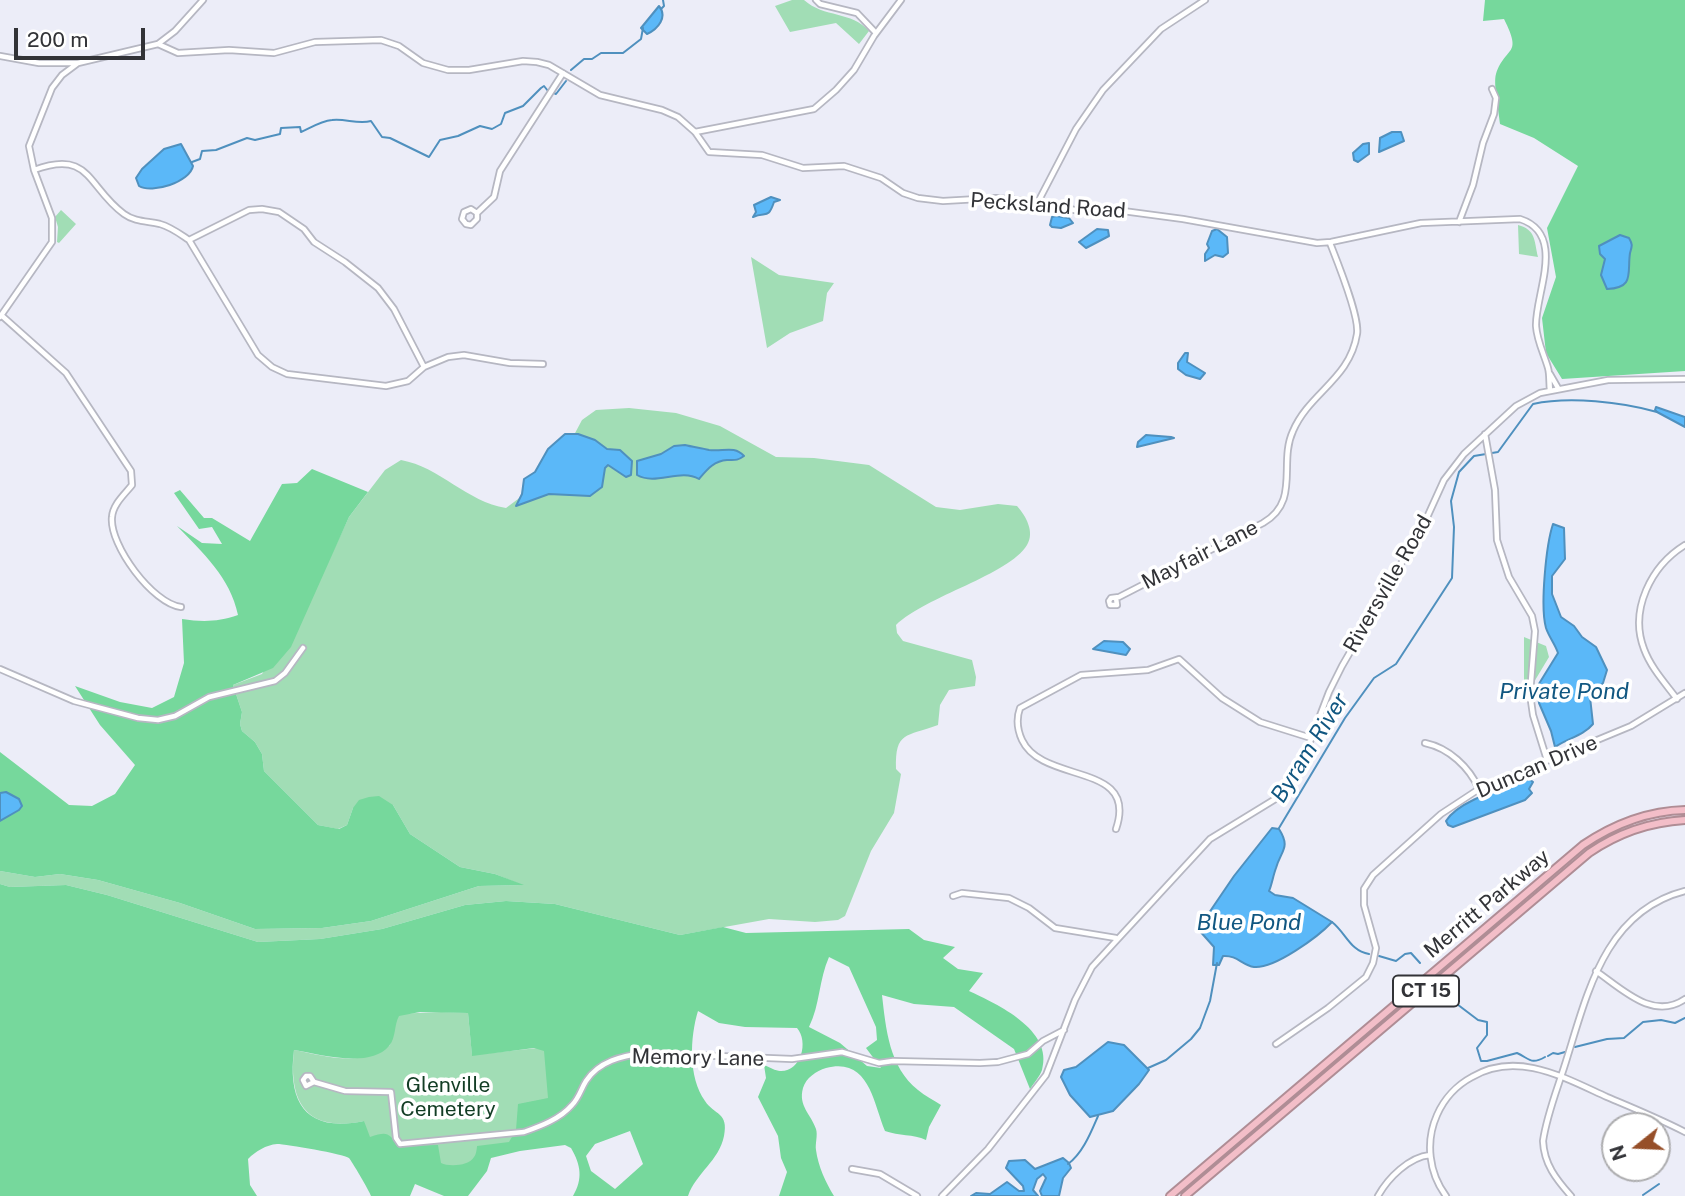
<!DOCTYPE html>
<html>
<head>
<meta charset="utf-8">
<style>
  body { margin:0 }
  #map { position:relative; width:1685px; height:1196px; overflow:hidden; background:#ecedf8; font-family:"Public Sans",sans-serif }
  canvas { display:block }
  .north { position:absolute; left:1601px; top:1112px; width:70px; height:70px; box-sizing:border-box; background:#fff; border:2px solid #adadaf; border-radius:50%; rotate:252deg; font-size:19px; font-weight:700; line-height:28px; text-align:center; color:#323337 }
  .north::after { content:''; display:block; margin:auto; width:24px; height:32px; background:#964f29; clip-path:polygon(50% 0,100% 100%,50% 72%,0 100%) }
  .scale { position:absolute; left:14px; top:28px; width:131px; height:32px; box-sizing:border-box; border:4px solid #323337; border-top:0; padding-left:9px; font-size:21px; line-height:24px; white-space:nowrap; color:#323337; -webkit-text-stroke:5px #fff; paint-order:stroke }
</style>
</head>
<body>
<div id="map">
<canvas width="1685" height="1196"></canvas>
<div class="north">N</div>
<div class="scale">200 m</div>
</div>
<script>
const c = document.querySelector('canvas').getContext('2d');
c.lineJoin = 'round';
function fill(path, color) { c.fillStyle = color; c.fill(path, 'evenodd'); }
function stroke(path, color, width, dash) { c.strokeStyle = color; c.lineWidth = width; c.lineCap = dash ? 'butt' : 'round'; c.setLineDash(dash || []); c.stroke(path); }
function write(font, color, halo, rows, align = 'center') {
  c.font = font + ' "Public Sans",sans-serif'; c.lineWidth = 7; c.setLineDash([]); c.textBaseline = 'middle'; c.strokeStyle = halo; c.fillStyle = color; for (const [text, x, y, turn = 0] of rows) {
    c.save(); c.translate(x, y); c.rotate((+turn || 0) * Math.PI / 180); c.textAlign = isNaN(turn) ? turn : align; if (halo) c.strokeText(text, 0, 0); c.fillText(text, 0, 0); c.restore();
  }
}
fill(new Path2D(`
  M792,0H804C824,18 852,11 869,31L859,44L836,23L790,32L775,6Z
  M61,210L76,224L59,243L57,242L58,227L55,217Z
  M1518,225C1536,230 1534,240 1538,257L1519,254Z
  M751,257L779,275L834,283L827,293L823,321L790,333L767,348Z
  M629,408L676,413L720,426L776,457L814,458L869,465L936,507L960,510L998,504L1017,506C1026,516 1035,532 1027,545C1009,575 926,596 896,625L897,633L903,641L972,660L976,677L975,686L949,690L940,705L938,725C906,737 895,731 896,769L901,774L894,813L871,851L845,916L838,920L815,922L769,919L680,935L555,904L506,901L465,905L382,929L320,939L258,942L107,895L66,885L10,887L0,884V871L35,877L60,874L98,880L180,903L255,929L322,928L371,921L479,886L522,885L495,874L460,867L410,834L393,805L353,808L347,825L338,829L318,825L264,771L262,754L255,742L242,731L240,724L242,712L233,685L262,674L314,592L349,517L385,470L401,460C440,467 467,502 506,508L530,490L574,435L582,420L596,410Z
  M1524,637L1546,646L1549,657L1531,687V697L1524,696Z
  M441,1012L468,1013L472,1055L547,1047L553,1103L517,1144L478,1164L436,1170L394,1150L365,1141L364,1121C307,1133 288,1103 294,1050C326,1056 362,1068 390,1045L394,1014Z`), '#a1ddb5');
fill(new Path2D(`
  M1485,0H1685V371L1562,379L1546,353L1542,318L1556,277L1547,228L1578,166L1534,138L1500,124C1499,112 1493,84 1496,74C1506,45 1523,57 1504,19L1483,21Z
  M312,469L368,492L349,517L291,647L273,668L233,685L242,712L240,724L242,731L255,742L262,754L264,771L318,825L339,829L347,825L353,808L359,800L369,797L379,796L393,805L410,834L460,867L495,874L524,885L479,886L371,921L322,928L255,929L180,903L98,880L60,874L35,877L0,871V821L19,810L3,792L0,793V752L69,805L92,806L115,794L135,765L100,725L75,686L120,702L152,708L174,697L184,663L182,619C202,622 218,622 238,615C230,577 203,553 177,526L202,543L222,544L212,527L199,529L174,493L180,490L204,518H212L250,541L282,484L297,483Z
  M0,884L10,887L66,885L107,895L258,942L320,939L382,929L465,905L506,901L555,904L680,935L723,927L746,933L909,929L924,940L955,947L943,958L958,969L983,973L969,991C997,1004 1054,1030 1042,1070C1040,1076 1034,1083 1030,1089L1014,1049L954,1007L914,1004L882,995C886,1029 889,1067 918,1090C925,1096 934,1100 941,1105L929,1127L926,1140C913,1134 899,1136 885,1131C873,1102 869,1057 826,1068C816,1071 806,1078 803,1088C798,1106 811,1114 816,1129C818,1135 815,1144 816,1150C818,1166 826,1183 834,1196H779L787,1172L781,1158L778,1136L758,1097L766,1078L764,1065C769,1067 776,1071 780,1071C801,1072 809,1042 797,1028L745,1027L719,1023L698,1011C690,1037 688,1077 705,1101C714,1115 729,1112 724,1136C719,1161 696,1173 688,1196H573C583,1179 581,1165 571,1148L565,1145L520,1151L491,1158L487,1171L468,1196H444L415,1184L410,1196H371C370,1192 351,1160 349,1158C344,1154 286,1144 277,1144C266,1145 256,1151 248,1159L250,1185L257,1196H0ZM829,957L849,967L876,1027L877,1040L866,1048L881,1068L867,1066L840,1043L809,1027C820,1005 819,979 829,957ZM420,1012L468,1013L472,1056L534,1048L544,1051L548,1098L518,1104L516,1130L509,1142L477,1146C477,1148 476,1155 474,1157C469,1166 449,1167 441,1163L438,1145L399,1146C388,1133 388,1131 370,1137L364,1121C307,1133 287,1104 294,1050C319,1054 370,1069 389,1046C396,1038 394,1025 399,1016ZM630,1131L643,1164L615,1189L591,1171L586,1156L595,1144Z`), '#76d89c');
const water = new Path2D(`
  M659,6C668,17 658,29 647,34L641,28Z
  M1392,132H1401L1404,141L1379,152L1380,138Z
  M1369,143V154L1358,162L1354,160L1353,153L1363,144Z
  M181,144L193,166C190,182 152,194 139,186L136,178L142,169L164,149Z
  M771,197L780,200L774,202C768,220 766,211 753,217L756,212L754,205Z
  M1056,216L1069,218L1073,223L1061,228L1052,227L1050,225L1052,217Z
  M1097,229L1108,230L1109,236L1086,248L1079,242Z
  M1217,229L1227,237L1228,253L1223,257L1215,255L1205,261V254L1209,248L1207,244L1212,231Z
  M1620,235L1629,238C1633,245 1632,246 1630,253C1627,273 1635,288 1607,289L1601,275L1605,259L1600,254L1599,246Z
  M1185,353H1188L1187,362L1205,373L1200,379L1186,375L1178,369V363Z
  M1656,407L1685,417V427L1657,412L1655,410Z
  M565,434H578L595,440L607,449L620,450L632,461L631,475L626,477L608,465L605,468L602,487L590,496L549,494L516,506L522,494L524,479L535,472L548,449Z
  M1146,435L1171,437L1174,438L1137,447L1138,442Z
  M685,445C693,447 701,448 709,450C723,452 734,445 744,456C737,461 735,460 727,460C713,461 706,471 699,479C680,468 656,486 637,475V461L661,454L674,446Z
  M1553,524L1564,528L1565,559L1552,576V594L1561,617L1574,626L1582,637L1596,647L1607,670L1603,683L1590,697L1593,724C1583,736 1568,738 1555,747L1551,731L1539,703L1537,687L1558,653C1555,644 1549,637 1546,628C1540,607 1546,545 1553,524Z
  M1104,641L1123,642L1130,649L1126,655L1093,649Z
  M1529,779L1533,782L1529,789L1532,793L1525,800L1453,827L1448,825L1446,821C1460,799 1506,788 1529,779Z
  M6,792L19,799L22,806L19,810L0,821V793Z
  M1272,828L1279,829C1291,848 1281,850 1276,868C1273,876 1272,884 1269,891L1275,895L1293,898L1332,922C1318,937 1274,969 1254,967C1242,965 1237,955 1223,956L1219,965H1213L1214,947L1198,929L1234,876Z
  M1108,1042L1124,1045L1149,1070L1139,1084L1113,1111L1090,1117L1070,1095L1061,1077L1064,1070L1076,1067Z
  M1063,1158L1069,1163L1071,1168L1063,1178L1059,1196H1042L1040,1191L1046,1178L1043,1174L1037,1179L1033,1190L1038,1196H971L976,1193L990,1194L1007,1182L1019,1191H1024L1023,1186L1006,1168L1009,1161L1025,1160L1035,1169Z`);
fill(water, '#5bb8f8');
stroke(water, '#4f90be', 2);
stroke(new Path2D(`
  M661,9L664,6L663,0
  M571,70L584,59H592L601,53H623L641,39L643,28
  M554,93L556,94L566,81
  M192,162L200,159L202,151L216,150L247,138L255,140L280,134L281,128L300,127L301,132C310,128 321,121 332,120C345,118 358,125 371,121L382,137L390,138L429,157L440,140L458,136L480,126L492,129L501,124L505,113L523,106L541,88L544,86L548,91
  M1279,828L1345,718L1374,678L1396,664L1452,578L1454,527L1451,501L1459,472L1474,456L1498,452L1533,404C1569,396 1622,402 1657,412
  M1332,922C1346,933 1350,951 1369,954
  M1379,956L1396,961L1405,954L1411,953L1420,963
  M1445,995L1478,1020L1487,1022V1035L1477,1048L1481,1061H1487L1517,1053C1530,1059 1531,1065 1545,1057
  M1575,1047L1607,1039L1624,1038L1643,1022L1661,1020L1675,1023L1685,1018
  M1548,1056L1553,1053L1558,1054L1565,1052
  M1148,1068L1166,1060L1191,1039L1200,1028L1210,1001L1217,963
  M1068,1164C1083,1153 1091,1132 1098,1116
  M1643,1195L1659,1184`), '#4f90be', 2);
const minor = new Path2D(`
  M816,0L820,4L857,13L876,33
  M158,44L178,53L229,50L274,53L315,42L381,40L399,46L423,63L448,70H469L523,61L537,62L549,65L600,95L662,110L678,117L695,132L709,152L762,155L803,168L844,166L881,178L903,193L918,198L943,201L996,198L1038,202L1079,211H1123L1183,219L1317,243L1331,242L1421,223L1520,219C1567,234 1535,294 1536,326C1537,341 1544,354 1548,368C1550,375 1549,383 1550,390
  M0,56L39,63H77
  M695,132L814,109L836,90L854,70L874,36L901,0
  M34,170C91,149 87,187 124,214C135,222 147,221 160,224C171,227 180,234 189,240L258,355L272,367L287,374L386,386L408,381L424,367L448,357L464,355L510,363L543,364
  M1038,202L1076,129L1103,90L1161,29L1205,0
  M477,213V219L471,225L466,224L462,219L464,212L471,209L477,213L494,197L500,171L563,73
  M1459,222L1473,185L1483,143L1494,114L1496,98L1492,89
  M189,240L249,210L262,209L279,212L304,229L314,242L345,262L378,288L394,309L424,367
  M1,315L66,373L131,471L132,485C125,494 113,504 112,517C109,545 153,604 181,607
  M0,317L52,242V218L34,170L29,146L52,88L62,75L78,63L158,44L175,31L203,0
  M1550,374L1558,388
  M1485,434L1495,490L1497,540L1509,577L1532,616L1535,631L1530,694L1533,715L1547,760
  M1116,598L1117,605H1110L1109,601L1111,598L1119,597L1263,523C1301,501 1278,463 1293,431C1309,393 1350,379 1357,334C1360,317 1337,261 1330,243
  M0,669L74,701L138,718L158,720L175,716L209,697L275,681L285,673L303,648
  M1677,699C1665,683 1651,668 1644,649C1629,610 1651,566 1685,545
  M1425,743C1449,748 1469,767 1479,789
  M1116,829C1139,761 1043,785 1022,740C1017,729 1016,719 1020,708L1081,675L1148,670L1179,659L1222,698L1260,722L1311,738
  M953,896L962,893L1009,898L1029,908L1055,928L1116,938
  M1596,971C1622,989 1653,1021 1685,999
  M1276,1044L1328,1008L1366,977L1373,963L1376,948L1364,905V889L1373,875L1441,814L1479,789L1631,726L1685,693
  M314,1082L310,1076H306L303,1080L306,1086L314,1082L345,1091L391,1092L396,1138L400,1144L524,1132C541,1126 560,1119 572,1105C579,1098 581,1089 586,1081C599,1061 622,1056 644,1053L792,1059L842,1052L879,1063L893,1061L980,1063L998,1062L1028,1054L1043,1041L1064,1030
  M852,1169L880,1174L917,1196
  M942,1196L988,1149L1046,1075L1075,1000L1092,967L1210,839L1277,798L1295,781L1329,692L1342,666L1424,524L1444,480L1464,454L1516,406L1540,393L1608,380L1685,379
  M1378,1196C1388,1178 1409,1157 1430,1155
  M1446,1196C1429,1173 1425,1142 1437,1115C1444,1099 1457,1085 1472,1077C1517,1050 1565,1078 1607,1097C1633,1108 1660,1119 1685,1132
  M1571,1196C1556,1179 1544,1164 1543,1141C1547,1113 1559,1085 1567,1058C1588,991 1606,911 1685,891`);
const highway = new Path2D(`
  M1170,1196L1583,845C1614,824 1648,811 1685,810
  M1185,1196L1589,853C1618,833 1650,822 1685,820`);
stroke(minor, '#b6b7c2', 8);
stroke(highway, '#af8d95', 10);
stroke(minor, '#fff', 4.5);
stroke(highway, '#f3bec8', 6);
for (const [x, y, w] of [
  [1426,991,66]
]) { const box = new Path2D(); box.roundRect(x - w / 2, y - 15.5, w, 31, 5); c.fillStyle = '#fff'; c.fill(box); stroke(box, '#323337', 2); }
write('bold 19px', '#323337', null, [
  ["CT 15",1426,991]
]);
write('21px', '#323337', '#fff', [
  ["Pecksland Road",1048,206,4],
  ["Mayfair Lane",1200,555,-27],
  ["Riversville Road",1388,584,-60],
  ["Duncan Drive",1537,767,-23],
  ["Merritt Parkway",1487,904,-40],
  ["Memory Lane",698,1058,1]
]);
write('21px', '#133d25', '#fff', [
  ["Glenville",448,1086],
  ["Cemetery",448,1110]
]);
write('italic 23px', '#115781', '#fff', [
  ["Private Pond",1564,692],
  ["Byram River",1310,748,-58],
  ["Blue Pond",1249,923]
]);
</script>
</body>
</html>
